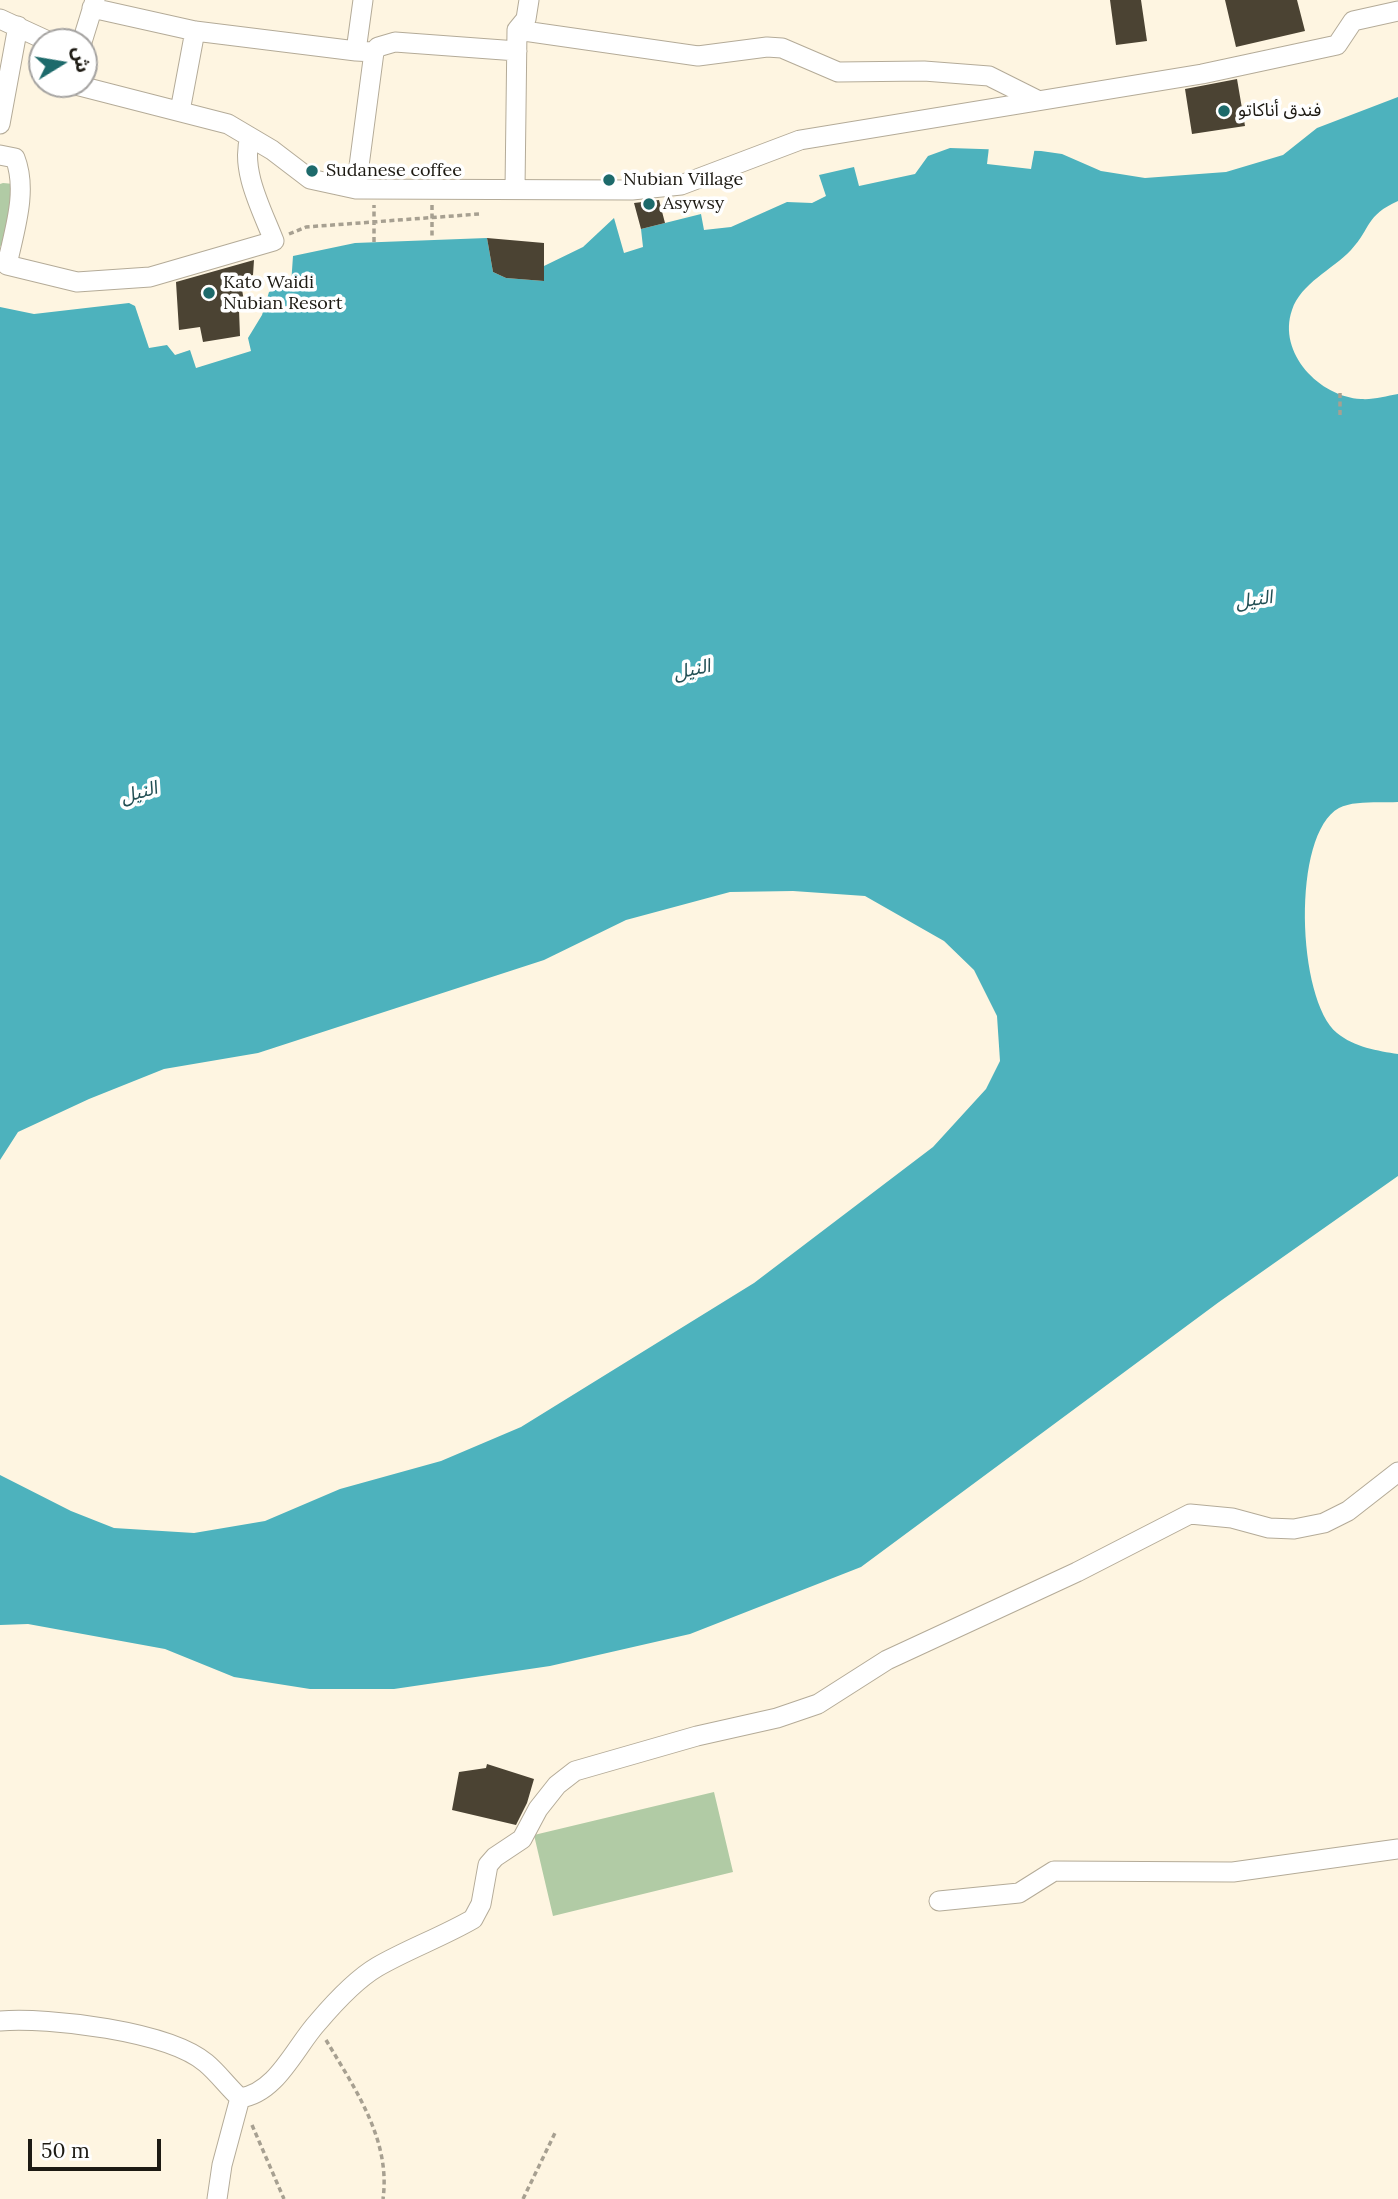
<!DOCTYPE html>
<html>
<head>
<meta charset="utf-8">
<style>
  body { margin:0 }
  #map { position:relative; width:1398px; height:2199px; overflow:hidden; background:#fef5e1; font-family:Lora,"Noto Sans Arabic",serif }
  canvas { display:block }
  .north { position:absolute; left:28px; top:28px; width:70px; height:70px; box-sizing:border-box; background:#fff; border:2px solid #a5a3a1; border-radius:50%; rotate:79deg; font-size:19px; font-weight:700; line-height:28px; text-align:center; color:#1d1a13 }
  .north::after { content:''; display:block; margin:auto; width:24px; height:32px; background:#1d6a6b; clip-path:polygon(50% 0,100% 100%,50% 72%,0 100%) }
  .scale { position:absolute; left:28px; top:2139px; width:133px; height:32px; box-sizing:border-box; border:4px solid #1d1a13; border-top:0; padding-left:9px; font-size:21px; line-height:24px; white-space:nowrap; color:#1d1a13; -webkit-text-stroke:5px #fff; paint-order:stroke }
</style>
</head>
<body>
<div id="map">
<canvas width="1398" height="2199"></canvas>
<div class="north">ش</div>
<div class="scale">50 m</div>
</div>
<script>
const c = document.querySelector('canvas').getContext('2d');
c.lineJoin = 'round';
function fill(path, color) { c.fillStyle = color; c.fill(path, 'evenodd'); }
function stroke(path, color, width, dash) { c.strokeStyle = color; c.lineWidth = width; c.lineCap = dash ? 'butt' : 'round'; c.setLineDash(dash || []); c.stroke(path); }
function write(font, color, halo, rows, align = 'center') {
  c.font = font + ' Lora,"Noto Sans Arabic",serif'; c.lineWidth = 7; c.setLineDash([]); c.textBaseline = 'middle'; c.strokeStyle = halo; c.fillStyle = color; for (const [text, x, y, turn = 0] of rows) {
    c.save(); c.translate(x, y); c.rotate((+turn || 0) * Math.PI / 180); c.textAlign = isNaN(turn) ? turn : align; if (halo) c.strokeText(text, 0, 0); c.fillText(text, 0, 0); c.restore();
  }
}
fill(new Path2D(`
  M3,183L14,184L4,241L0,247V184Z
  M714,1792L733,1872L553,1916L534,1835Z`), '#b1cba5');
fill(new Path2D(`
  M1398,97V201C1365,216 1372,227 1351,250C1332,270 1301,283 1292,310C1277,353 1320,397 1361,399C1373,400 1386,396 1398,394V802C1382,803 1354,800 1339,808C1291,834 1297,1000 1337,1033C1354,1047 1378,1051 1398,1054V1176L1219,1302L861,1567L690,1634L550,1666L394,1689H310L234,1677L165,1649L28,1624L0,1625V1475L71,1511L114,1528L194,1533L265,1521L340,1489L441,1461L521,1427L754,1283L933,1147L986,1089L1000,1061L997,1016L974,970L944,941L865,896L793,891L730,892L626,920L544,960L258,1053L164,1069L89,1099L18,1132L0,1160V307L34,314L129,303L135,306L149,348L167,345L175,355L190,350L196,368L251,351L248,338L262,315L269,292L291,285L293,256L355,243L487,238L493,272L506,278L544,281V266L583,247L614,218L624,253L643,247L641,229L701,214L704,230L731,227L787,202L812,203L826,196L819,175L854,167L859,186L915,174L928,156L950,148L1041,151L1062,154L1101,171L1145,178L1226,172L1283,155L1317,128Z`), '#4db2bd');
fill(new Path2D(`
  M989,147H1035L1031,169L987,164Z`), '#fef5e1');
fill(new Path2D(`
  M1110,0H1141L1147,41L1116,45Z
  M1225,0H1297L1305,31L1236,47Z
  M1237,79L1245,126L1192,134L1185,89Z
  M659,200L665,223L641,229L634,203Z
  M487,238L544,243V281L506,278L493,272Z
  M254,260L253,275L240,278L245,307L239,310L240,336L203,342L200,327L179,330L176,282Z
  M487,1764L534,1779L527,1803L516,1825L452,1810L459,1772L486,1768Z`), '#4b4333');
const minor = new Path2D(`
  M92,8L195,31L356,51L374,52L378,47L395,42L517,51
  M0,19L50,42
  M517,30L698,56L767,47L782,48L838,72L924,71L989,76L1037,100
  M82,42L95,0
  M356,51L363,0
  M72,84L228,124L272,150L310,179L356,189L632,190L681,185L800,140L1202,74L1337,45L1353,21L1398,11
  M180,111L195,31
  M0,124L18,26
  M0,155L15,158C28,191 14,231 7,265L77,282L150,277L274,241C262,210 240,170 250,137
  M356,189L374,52
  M515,189L517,30L526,19L529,0
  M939,1901L1019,1893L1054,1871L1233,1872L1398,1849
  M0,2021C49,2017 168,2031 206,2063C218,2073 228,2087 240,2098C277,2093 295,2047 318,2022C335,2002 355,1980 377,1967C408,1949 442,1937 473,1919L481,1904L488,1865L495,1857L522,1839L538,1809L557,1785L575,1771L697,1736L777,1718L818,1704L887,1660L1077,1572L1190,1514L1232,1518L1269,1528L1294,1529L1324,1523L1348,1511L1398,1472
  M217,2199L222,2165L240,2098`);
stroke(minor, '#b4ab98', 21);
stroke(new Path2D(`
  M432,205V238
  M289,234L306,227L479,214
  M374,242V205
  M1340,393V416
  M326,2040C355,2089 391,2140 383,2199
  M252,2125L284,2199
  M523,2199L555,2133`), '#a7a091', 3.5, [5, 3.5]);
stroke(minor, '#fff', 19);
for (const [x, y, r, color] of [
  [1224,111,7,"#1d6a6b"],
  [312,171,7,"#1d6a6b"],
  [609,180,7,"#1d6a6b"],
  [649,204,7,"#1d6a6b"],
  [209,293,7,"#1d6a6b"]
]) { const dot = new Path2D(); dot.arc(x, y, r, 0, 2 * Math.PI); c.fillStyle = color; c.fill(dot); stroke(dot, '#fff', 2.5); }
write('18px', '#1d1a13', '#fff', [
  ["فندق أناكاتو",1238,111],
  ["Sudanese coffee",326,171],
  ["Nubian Village",623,180],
  ["Asywsy",663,204],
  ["Kato Waidi",223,283],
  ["Nubian Resort",223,304]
], 'left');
write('italic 19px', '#224f54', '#fff', [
  ["النيل",1254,600,-8],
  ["النيل",692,670,-12],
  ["النيل",139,793,-16]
]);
</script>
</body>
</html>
